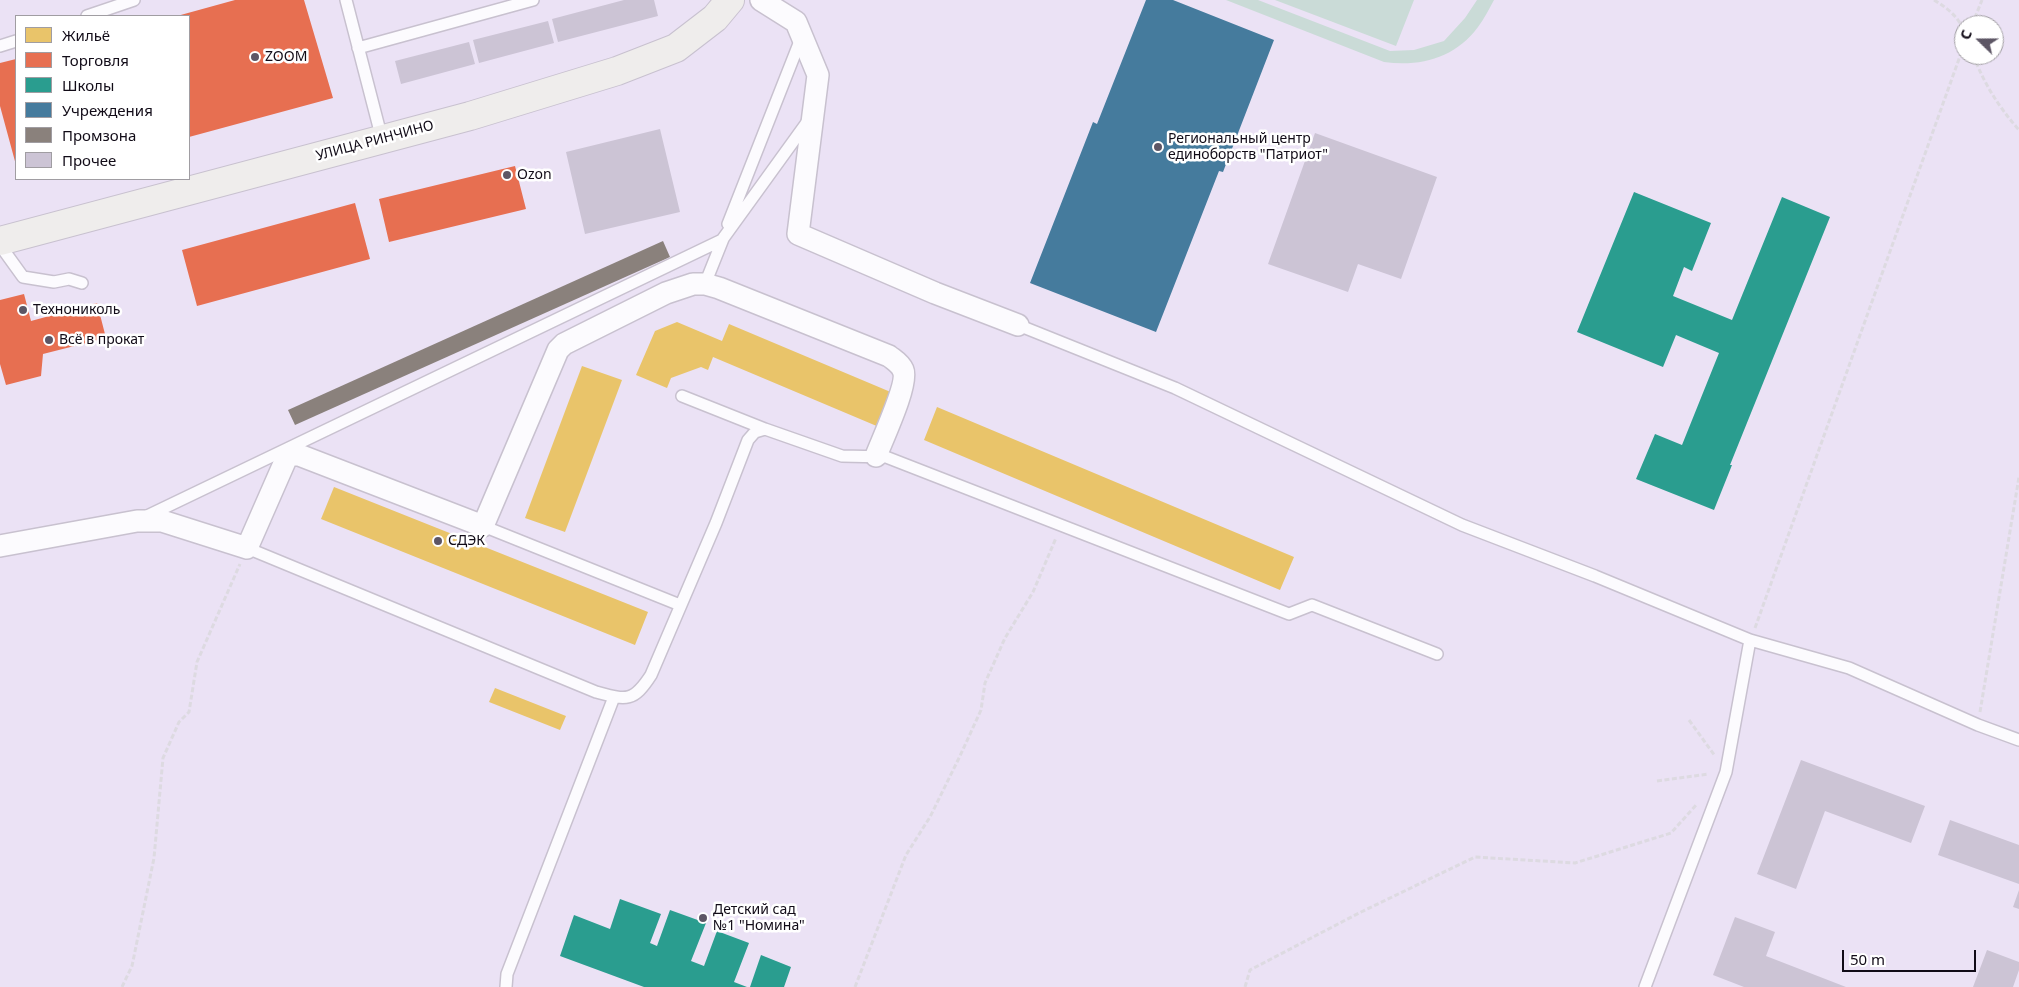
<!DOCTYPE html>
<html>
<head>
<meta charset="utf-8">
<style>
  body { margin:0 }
  #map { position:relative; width:2019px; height:987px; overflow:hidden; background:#ebe2f5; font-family:"Noto Sans",sans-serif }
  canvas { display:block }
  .legend { position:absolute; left:15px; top:15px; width:175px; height:165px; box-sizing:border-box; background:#fff; border:1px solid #a09da2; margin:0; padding:6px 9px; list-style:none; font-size:15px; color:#110b17 }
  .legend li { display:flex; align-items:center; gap:10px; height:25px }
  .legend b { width:25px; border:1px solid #a09da2 }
  .north { position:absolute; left:1954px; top:15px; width:50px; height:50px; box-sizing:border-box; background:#fff; border:1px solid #a09da2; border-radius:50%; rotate:292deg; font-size:14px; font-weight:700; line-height:20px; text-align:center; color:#110b17 }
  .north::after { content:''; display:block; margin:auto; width:18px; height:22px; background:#5d5665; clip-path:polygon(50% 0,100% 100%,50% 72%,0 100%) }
  .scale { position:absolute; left:1842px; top:950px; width:134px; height:22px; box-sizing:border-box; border:2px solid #110b17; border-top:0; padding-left:6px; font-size:15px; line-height:18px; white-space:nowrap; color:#110b17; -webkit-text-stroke:4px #fff; paint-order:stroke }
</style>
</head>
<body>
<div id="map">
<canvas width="2019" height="987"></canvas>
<ul class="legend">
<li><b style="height:14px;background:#e9c46a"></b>Жильё</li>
<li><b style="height:14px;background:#e76f51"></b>Торговля</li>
<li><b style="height:14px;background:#2a9d8f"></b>Школы</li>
<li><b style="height:14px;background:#457b9d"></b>Учреждения</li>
<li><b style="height:14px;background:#8a817c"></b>Промзона</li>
<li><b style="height:14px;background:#ccc4d5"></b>Прочее</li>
</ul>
<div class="north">С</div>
<div class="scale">50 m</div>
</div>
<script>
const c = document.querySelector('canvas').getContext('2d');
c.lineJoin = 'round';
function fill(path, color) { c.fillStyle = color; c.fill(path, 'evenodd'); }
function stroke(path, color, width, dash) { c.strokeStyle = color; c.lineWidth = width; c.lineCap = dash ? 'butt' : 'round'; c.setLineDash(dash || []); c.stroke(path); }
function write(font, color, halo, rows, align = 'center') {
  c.font = font + ' "Noto Sans",sans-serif'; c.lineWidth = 5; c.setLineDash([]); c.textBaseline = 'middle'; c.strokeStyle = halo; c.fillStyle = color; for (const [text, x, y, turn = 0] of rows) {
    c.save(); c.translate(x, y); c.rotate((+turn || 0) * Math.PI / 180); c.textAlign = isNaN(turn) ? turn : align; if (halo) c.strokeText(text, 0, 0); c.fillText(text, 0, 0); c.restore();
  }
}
fill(new Path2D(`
  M1226,0H1258L1390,51L1414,50L1444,41L1465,18L1477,0H1494C1489,9 1484,19 1478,27C1455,58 1421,67 1384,62Z
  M1275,0H1414L1396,46Z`), '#cadbd7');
fill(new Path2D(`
  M677,322L722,341L729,324L893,393L879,427L713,357L708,370L701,367L671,378L667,388L636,375L655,331Z
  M582,366L622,380L565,532L525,518Z
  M937,407L1294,557L1280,590L924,440Z
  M334,487L648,612L635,645L321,519Z
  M495,688L566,716L560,730L489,702Z`), '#e9c46a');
fill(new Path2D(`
  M235,0H304L333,98L189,137V16H177Z
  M16,59V165L0,106V63Z
  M515,166L526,209L389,242L379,199Z
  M355,203L370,259L197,306L182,250Z
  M24,294L31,321L97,303L106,338L43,354L41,376L6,385L0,364V300Z`), '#e76f51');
fill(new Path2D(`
  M1634,192L1711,223L1692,271L1684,267L1673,296L1732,320L1782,197L1830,217L1730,465H1732L1714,510L1636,479L1655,434L1682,445L1719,353L1676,335L1663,367L1577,332Z
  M620,899L661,914L650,943L657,946L670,910L706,923L691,961L704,966L717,931L749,943L734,982L747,987H644L560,956L574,915L610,929Z
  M761,955L791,967L784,987H750Z`), '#2a9d8f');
fill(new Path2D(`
  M1146,0H1173L1274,40L1223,172L1219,171L1156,332L1030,283L1093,122L1097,124Z`), '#457b9d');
fill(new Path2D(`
  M663,241L670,257L295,425L288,410Z`), '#8a817c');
fill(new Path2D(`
  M624,0H654L658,16L558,42L552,19Z
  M548,21L554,43L479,63L473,40Z
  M469,42L475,64L401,84L395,61Z
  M660,129L680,212L585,234L566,152Z
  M1315,133L1437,177L1401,279L1358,264L1348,292L1268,264Z
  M1801,760L1925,806L1911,843L1825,811L1796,889L1757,874Z
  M1950,820L2019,845V884L1938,855Z
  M2019,890V909L2013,907Z
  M1735,917L1775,932L1766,956L1846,987H1744L1713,975Z
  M1987,950L2019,962V970L2013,987H1973Z`), '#ccc4d5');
const lane = new Path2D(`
  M346,0L382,139
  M87,16L134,0
  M0,46L16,41
  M358,48L533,0
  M728,224L802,36
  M0,245L23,277L54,282L69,279L82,283
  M705,284L723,239
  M1018,325L1175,388L1462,525L1595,576L1750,640L1849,668L1978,725L2019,740
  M682,396L765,429
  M145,517L722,240L808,121
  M483,526L680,605
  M247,548L596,692C626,700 633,703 651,675L716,523L748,440L755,432L765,429L842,456L886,457L1289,614L1312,605L1437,654
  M506,987L507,974L614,697
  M1645,987L1726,772L1750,640`);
const street = new Path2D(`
  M761,0L796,22L818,75L798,234L935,293L1018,325
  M0,546L137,521H162L247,548L286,459L291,455H299L483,526L558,350L564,344L666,293L693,284H705L719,288L889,356C894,360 900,363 903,370C909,383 882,440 876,456`);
const secondary = new Path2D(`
  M0,241L470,116L617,71L676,48L715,18L730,0`);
stroke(lane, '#c8c1cf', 14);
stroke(street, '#c8c1cf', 24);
stroke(secondary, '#c8c1cf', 30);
stroke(new Path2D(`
  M1934,0C1947,8 1958,16 1964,31
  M1972,25L1982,0
  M1973,55C1985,85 1998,106 2019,130
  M1755,628L1964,45
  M1980,712L2019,477
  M1689,720L1715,756
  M1657,781L1709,774
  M122,987L132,966L154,858L163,758L179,722L189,712L197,662L240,564
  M855,987L906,855L930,817L960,756L981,710L985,683L1005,638L1033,592L1056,538
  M1245,987L1250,970L1359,913L1475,857L1575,863L1671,833L1697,804`), '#dddae1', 3, [5, 2.5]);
stroke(lane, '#fcfbfe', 11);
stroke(street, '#fcfbfe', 21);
stroke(secondary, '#efedec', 28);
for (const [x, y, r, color] of [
  [255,57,5,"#5d5665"],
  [1158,147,5,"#5d5665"],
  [507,175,5,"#5d5665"],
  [23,310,5,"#5d5665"],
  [49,340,5,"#5d5665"],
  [438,541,5,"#5d5665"],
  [703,918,5,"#5d5665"]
]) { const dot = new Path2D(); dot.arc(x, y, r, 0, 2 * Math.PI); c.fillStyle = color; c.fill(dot); stroke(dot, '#fff', 2); }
write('14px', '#110b17', '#fff', [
  ["ZOOM",265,57],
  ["Региональный центр",1168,139],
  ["единоборств \"Патриот\"",1168,155],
  ["Ozon",517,175],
  ["Технониколь",33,310],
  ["Всё в прокат",59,340],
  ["СДЭК",448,541],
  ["Детский сад",713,910],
  ["№1 \"Номина\"",713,926]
], 'left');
write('14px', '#110b17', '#fff', [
  ["УЛИЦА РИНЧИНО",375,141,-15]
]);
</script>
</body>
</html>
